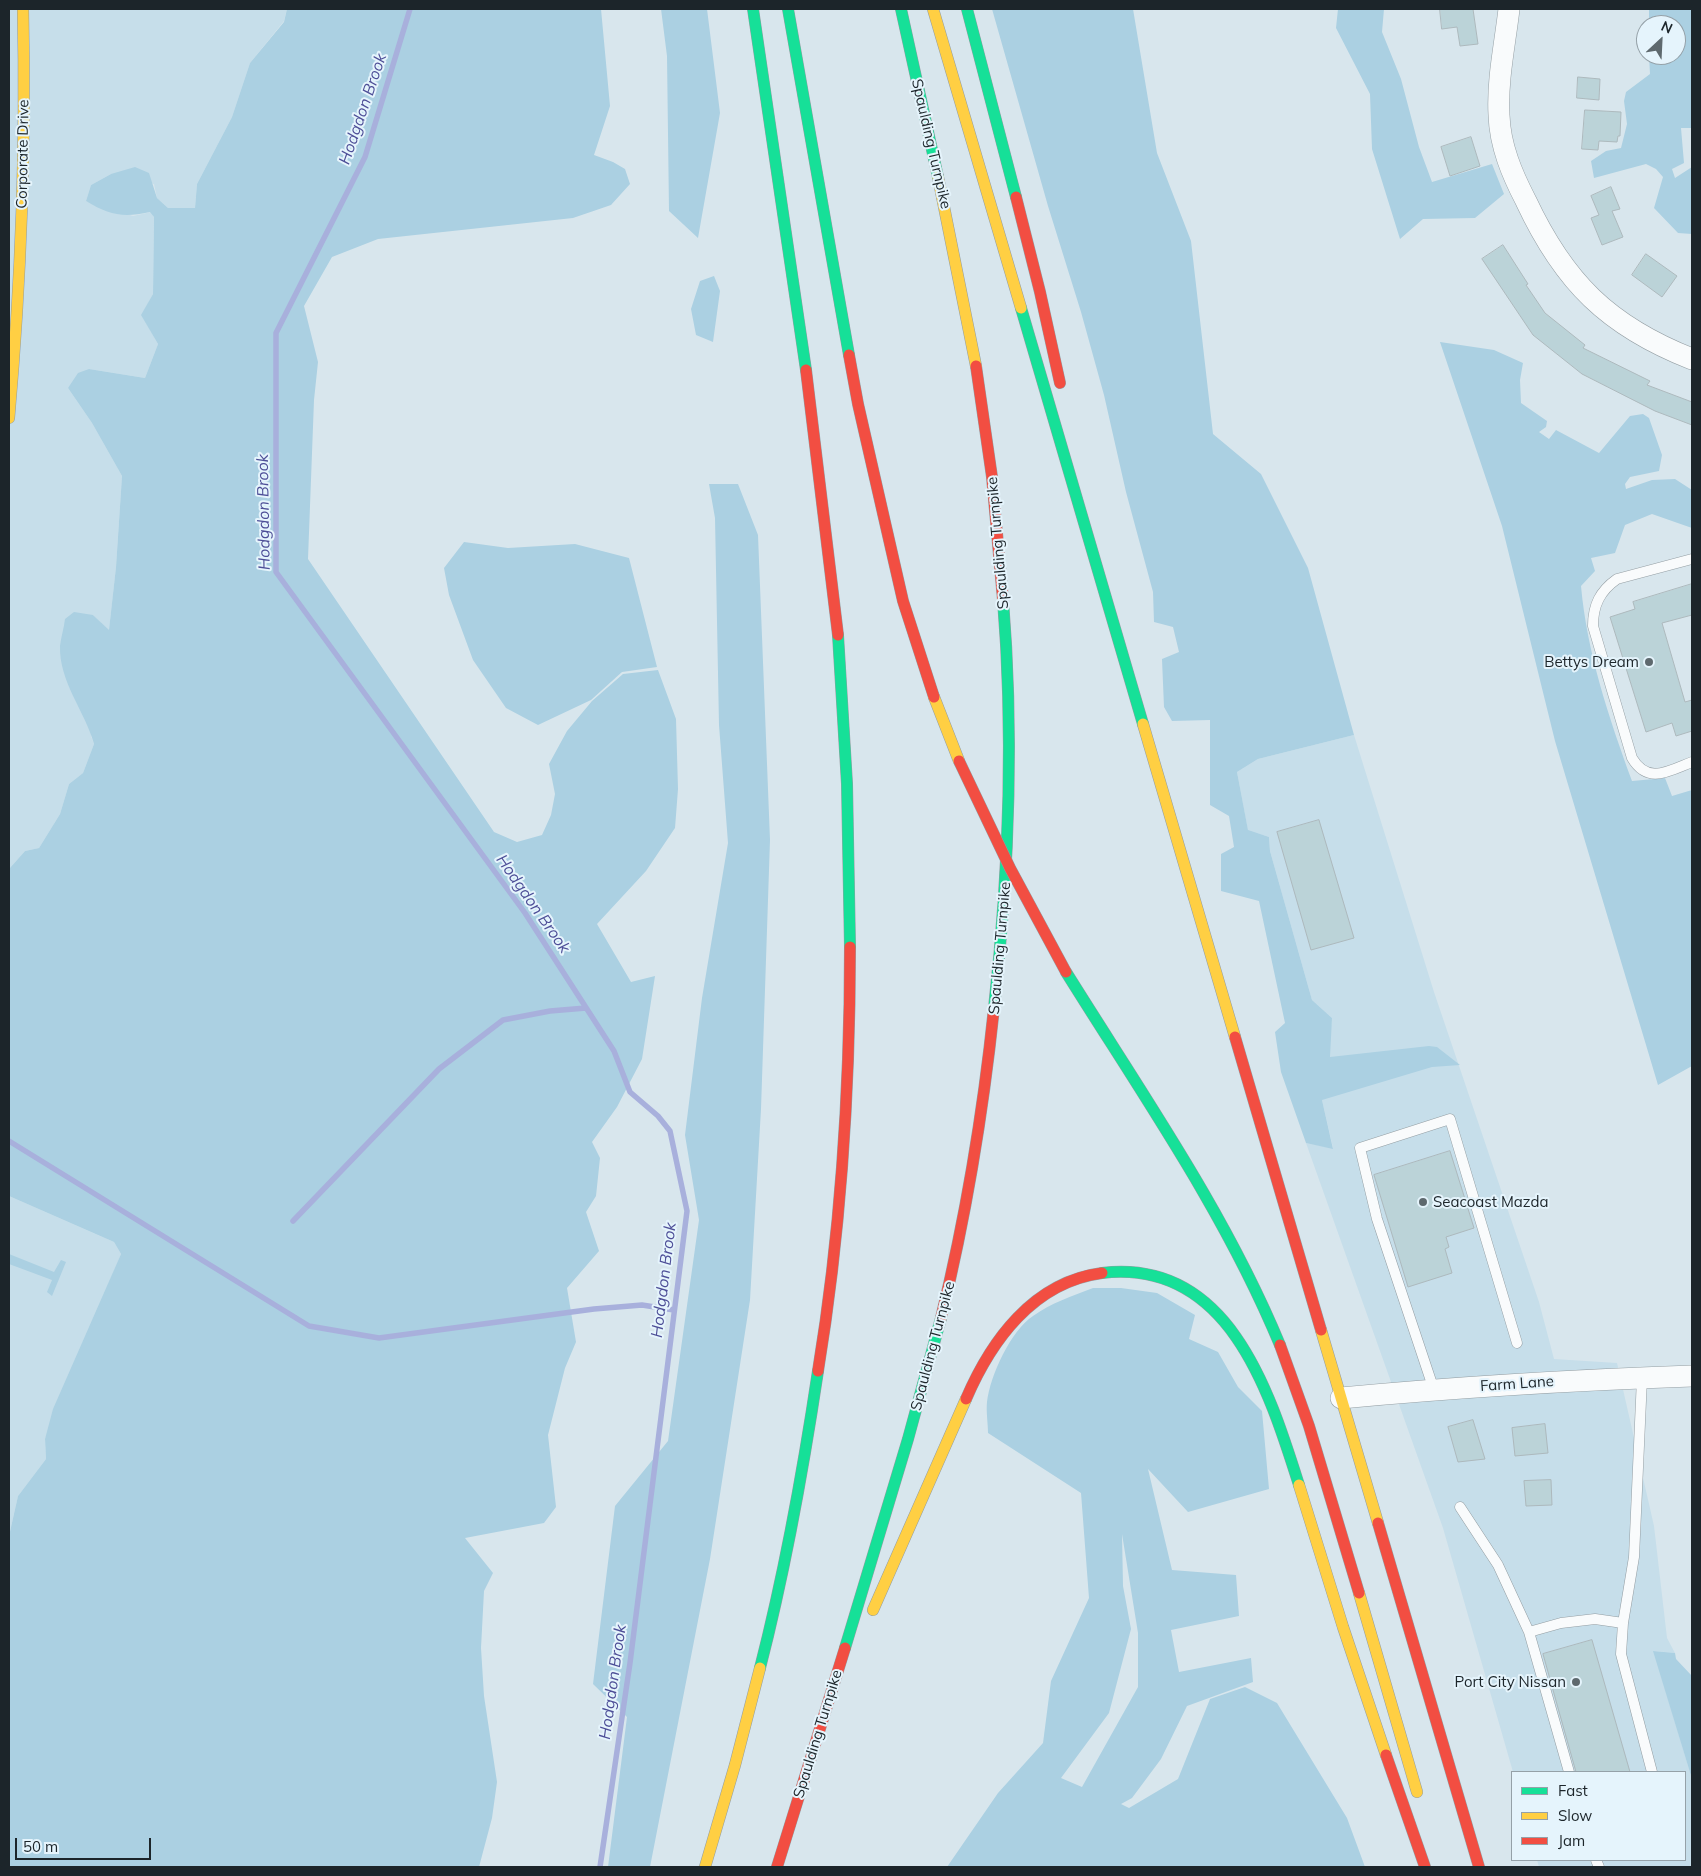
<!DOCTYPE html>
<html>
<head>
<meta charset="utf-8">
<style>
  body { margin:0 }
  #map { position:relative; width:1701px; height:1876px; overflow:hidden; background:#d8e6ed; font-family:Mulish,sans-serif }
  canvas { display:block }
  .frame { position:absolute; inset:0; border:10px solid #1c252a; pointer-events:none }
  .legend { position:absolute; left:1511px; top:1771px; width:175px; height:90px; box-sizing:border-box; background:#e5f4fc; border:1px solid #95a1a8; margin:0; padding:6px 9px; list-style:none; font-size:15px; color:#1c252a }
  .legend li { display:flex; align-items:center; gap:10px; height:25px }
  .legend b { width:25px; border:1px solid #95a1a8 }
  .north { position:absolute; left:1636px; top:15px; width:50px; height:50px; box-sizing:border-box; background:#e5f4fc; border:1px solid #95a1a8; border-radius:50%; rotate:25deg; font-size:14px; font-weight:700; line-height:20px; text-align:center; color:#1c252a }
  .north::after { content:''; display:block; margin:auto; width:18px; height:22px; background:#5e696e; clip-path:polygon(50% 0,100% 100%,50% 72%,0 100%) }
  .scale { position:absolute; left:15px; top:1838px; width:136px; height:22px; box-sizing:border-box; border:2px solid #1c252a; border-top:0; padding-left:6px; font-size:15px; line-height:18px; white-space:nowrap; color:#1c252a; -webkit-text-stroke:4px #e5f4fc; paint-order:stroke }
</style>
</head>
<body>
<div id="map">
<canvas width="1701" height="1876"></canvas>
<div class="frame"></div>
<ul class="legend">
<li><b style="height:6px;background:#16e098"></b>Fast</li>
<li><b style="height:6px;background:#ffcf43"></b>Slow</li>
<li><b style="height:6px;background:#f24e42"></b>Jam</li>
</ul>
<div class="north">N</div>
<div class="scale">50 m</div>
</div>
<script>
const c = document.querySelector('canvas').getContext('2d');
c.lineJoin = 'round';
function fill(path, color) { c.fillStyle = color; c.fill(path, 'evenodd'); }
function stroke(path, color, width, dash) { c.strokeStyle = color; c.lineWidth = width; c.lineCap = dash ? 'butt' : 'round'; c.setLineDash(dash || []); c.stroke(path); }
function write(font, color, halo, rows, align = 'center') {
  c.font = font + ' Mulish,sans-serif'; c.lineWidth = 4; c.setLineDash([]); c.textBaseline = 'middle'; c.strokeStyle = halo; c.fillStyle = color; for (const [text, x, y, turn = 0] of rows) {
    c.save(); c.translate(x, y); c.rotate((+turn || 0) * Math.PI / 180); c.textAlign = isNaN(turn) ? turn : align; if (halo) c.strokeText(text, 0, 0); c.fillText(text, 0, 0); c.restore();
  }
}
fill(new Path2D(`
  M9,9H287L284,21L250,63L232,117L197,184L195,208H168L157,198L154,184L111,174L91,185L86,201L133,216L151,212L154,217L153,294L142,315L158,344L145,378L89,369L68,388L92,423L122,476L116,567L109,631L93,615L91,736L94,744L83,773L69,784L60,814L39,848L25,851L9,869Z
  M1354,735L1434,992L1539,1302L1554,1359L1617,1363L1654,1526L1667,1638L1675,1653L1654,1651L1692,1779V1867H1539L1537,1860H1685V1772H1513L1443,1528L1306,1143L1333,1148L1322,1100L1332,1018L1312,1000L1270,851L1269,837L1248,831L1237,772L1258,759Z
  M9,1196L114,1242L121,1254L45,1439L46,1459L18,1496L9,1536Z`), '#c6deea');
fill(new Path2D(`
  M287,9H601L610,106L594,155L613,162L625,169L630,184L611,205L573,218L378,239L332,257L304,306L318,362L314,400L308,559L494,832L517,842L542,835L551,815L555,794L549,764L567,731L592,701L623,674L658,670L676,719L678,789L675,828L646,871L597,924L631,982L655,976L642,1059L617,1107L592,1142L600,1158L596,1196L586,1212L599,1251L567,1288L576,1342L565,1368L548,1435L556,1507L544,1523L465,1538L493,1573L484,1591L481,1648L484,1696L497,1782L492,1818L479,1867H9V1536L18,1496L46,1459L45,1439L53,1409L121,1254L114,1242L9,1196V869L25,851L39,848L60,814L69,784L83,773L94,744C85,711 59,682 60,646C61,637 64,628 65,619L74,612L93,615L109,630L116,567L122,476L92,423L68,388L78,373L89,369L145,378L158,344L141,315L153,294L154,217L150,212C123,218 109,215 86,201L91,185L111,174L135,167L149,173L157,198L168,208H195L197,184L232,117L250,63L284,22Z
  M661,9H707L720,113L698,238L669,211L667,56Z
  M992,9H1133L1157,153L1191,241L1213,434L1261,474L1308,568L1354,735L1258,759L1237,772L1248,830L1269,837L1270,851L1312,1000L1332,1018L1330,1057L1429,1046L1437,1047L1460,1065L1432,1067L1322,1100L1333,1149L1306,1143L1281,1072L1275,1032L1285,1023L1259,901L1221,891V854L1234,847L1229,816L1210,805V720L1172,721L1164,707L1162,659L1179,652L1173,627L1154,622L1153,592L1126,492L1104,395L1081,312L1048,206Z
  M1338,9H1384L1382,32L1401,79L1419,147L1432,182L1492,164L1504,194L1475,218L1423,219L1400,239L1372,149L1370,94L1336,28Z
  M1649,9H1692V128H1681L1684,163L1672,169L1675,178L1692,167V234L1678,233L1654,208L1663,177L1656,169L1646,164L1594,178L1591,161L1606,151L1621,148L1627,124L1624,101L1626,92L1650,74L1649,55H1676V25H1649Z
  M714,276L720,291L713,342L696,335L691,309L700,281Z
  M1440,342L1494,350L1523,363L1520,380L1521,403L1547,421L1546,427L1539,432L1549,439L1556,430L1599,453L1630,416L1643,414L1649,418L1662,455L1659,471L1630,477L1625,484L1626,489L1652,480L1675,479L1692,490V528L1652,514L1625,525L1615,553L1591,558L1595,571L1581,586C1587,653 1609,718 1632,781L1665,778L1672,796L1692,790V1066L1658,1085L1555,741L1502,526Z
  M709,484H738L758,535L770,840L761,1109L750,1300L710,1559L650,1867H608L627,1717L593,1684L615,1506L668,1441L699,1220L685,1135L702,998L728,843L719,725L715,518Z
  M464,542L508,548L575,544L629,558L657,667L622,672L591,700L538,725L506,708L473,660L449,595L444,568Z
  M9,1254L54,1272L61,1260L66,1262L52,1296L47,1292L52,1280L9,1264Z
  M1093,1288H1121L1157,1293L1195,1315L1189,1339L1218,1352L1238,1387L1262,1411L1269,1489L1188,1512L1148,1469L1172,1570L1236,1575L1239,1616L1171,1630L1179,1672L1251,1658L1253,1682L1187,1706L1161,1759L1132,1798L1121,1804L1129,1808L1178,1779L1210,1699L1245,1687L1277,1703L1347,1818L1365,1867H947L998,1793L1043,1743L1051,1681L1089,1598L1081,1493L988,1433C988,1423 986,1412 987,1402C990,1376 1011,1330 1033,1316C1051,1303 1072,1296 1093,1288ZM1122,1534L1138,1633V1687L1082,1787L1061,1778L1109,1713L1131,1629L1123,1586Z
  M1653,1651L1675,1653L1676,1659L1692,1676V1779Z`), '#abd0e2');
stroke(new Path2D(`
  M410,9L365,157L276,333V572L525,913L614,1051L630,1092L658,1116L670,1131L687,1211L630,1663L600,1867
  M9,1141L309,1326L379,1338L594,1309L642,1305L674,1310
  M293,1221L439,1069L503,1020L550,1011L586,1008`), '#a8b0dc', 5.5);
const building = new Path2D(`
  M1440,9H1473L1478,44L1460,46L1457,27L1442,29Z
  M1578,77L1600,79L1599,100L1577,98Z
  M1585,110L1621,112L1620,136H1618L1617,142L1599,141L1598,150L1582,149Z
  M1471,137L1480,166L1450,176L1441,147Z
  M1611,187L1620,209L1612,211L1623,237L1602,245L1591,218L1599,215L1591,196Z
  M1503,245L1528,284L1526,285L1545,313L1585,345L1583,348L1650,381L1647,385L1692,402V425L1655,411L1582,374L1533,335L1482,259Z
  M1646,254L1677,276L1662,297L1632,275Z
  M1692,584V615L1662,623L1685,702L1692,700V731L1676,736L1672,723L1646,732L1610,617L1635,609L1633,602Z
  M1319,820L1354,938L1311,950L1277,832Z
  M1450,1151L1474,1228L1446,1237L1449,1247L1445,1249L1452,1273L1408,1287L1374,1175Z
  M1473,1420L1485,1459L1458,1462L1448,1427Z
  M1545,1424L1548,1453L1515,1456L1512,1428Z
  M1551,1480L1552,1505L1526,1506L1524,1481Z
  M1592,1640L1630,1772H1576L1558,1708L1543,1654Z`);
fill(building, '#bbd3d8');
stroke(building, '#adb9bd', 1);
const lane = new Path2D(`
  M1692,559L1617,579C1600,591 1593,605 1593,626L1632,758C1648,785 1669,771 1692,762
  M1642,1378L1634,1557L1623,1623L1621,1654L1652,1772
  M1434,1390L1377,1219L1360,1148L1450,1119L1517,1343
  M1460,1507L1498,1565L1529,1632L1569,1772
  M1529,1632L1561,1623L1595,1619L1623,1623
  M1596,1860L1599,1867`);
const street = new Path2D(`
  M1509,9C1505,44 1497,80 1499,115C1500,146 1512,174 1526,201C1564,282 1608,326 1692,359
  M1341,1398C1458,1387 1575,1380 1692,1376`);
const fast = new Path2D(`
  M753,9L806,370
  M788,9L849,355
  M901,9L938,177
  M967,9L1016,197
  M1021,308L1143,724
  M838,635L847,784L850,947
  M1066,972C1142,1094 1225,1212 1280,1345
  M994,1008C1009,873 1014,735 1003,600
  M1102,1273C1228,1258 1269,1390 1299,1485
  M845,1648L908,1439L941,1318
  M760,1668C785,1571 803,1471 818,1371`);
const slow = new Path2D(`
  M933,9L1021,308
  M938,177L976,366
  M9,418C21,282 26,146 23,9
  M934,697L959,761
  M1143,724L1235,1037
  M1321,1330L1378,1523
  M1299,1485L1343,1627L1386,1755
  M1359,1593L1417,1792
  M873,1610L966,1399
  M705,1867L735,1765L760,1668`);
const jam = new Path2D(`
  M1016,197L1040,292L1060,383
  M849,355L858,404L903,601L934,697
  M976,366L992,477L1003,600
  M806,370L838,635
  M1235,1037L1321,1330
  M941,1318C966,1216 983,1113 994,1008
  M1280,1345L1309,1426L1359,1593
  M818,1371C841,1231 850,1088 850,947
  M966,1399C991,1341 1033,1282 1102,1273
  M1378,1523L1479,1867
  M1386,1755L1425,1867
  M777,1867L845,1648`);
stroke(lane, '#949ea3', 11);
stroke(street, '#949ea3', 22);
stroke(fast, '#949ea3', 12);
stroke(slow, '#949ea3', 12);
stroke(jam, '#949ea3', 12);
stroke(lane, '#f9fbfc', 10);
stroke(street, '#f9fbfc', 21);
stroke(fast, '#16e098', 11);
stroke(slow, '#ffcf43', 11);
stroke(jam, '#f24e42', 11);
const jamBridge = new Path2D(`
  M959,761L1010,868L1066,972`);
stroke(jamBridge, '#949ea3', 12, []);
stroke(jamBridge, '#f24e42', 11);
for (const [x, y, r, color] of [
  [1649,662,5,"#5e696e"],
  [1423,1202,5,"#5e696e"],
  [1576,1682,5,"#5e696e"]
]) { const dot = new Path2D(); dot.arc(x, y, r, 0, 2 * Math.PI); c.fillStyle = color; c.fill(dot); stroke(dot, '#e5f4fc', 2); }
write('15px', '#1c252a', '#e5f4fc', [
  ["Spaulding Turnpike",931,144,77],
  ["Corporate Drive",23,154,-89],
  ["Spaulding Turnpike",998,543,-95],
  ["Spaulding Turnpike",1000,948,-85],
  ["Spaulding Turnpike",933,1346,-75],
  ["Farm Lane",1517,1384,-4],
  ["Spaulding Turnpike",818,1734,-73]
]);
write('15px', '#1c252a', '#e5f4fc', [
  ["Bettys Dream",1639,662],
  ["Seacoast Mazda",1433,1202,"left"],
  ["Port City Nissan",1566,1682]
], 'right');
write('italic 16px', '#4d4e97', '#e5f4fc', [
  ["Hodgdon Brook",363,109,-71],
  ["Hodgdon Brook",264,512,-91],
  ["Hodgdon Brook",533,904,55],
  ["Hodgdon Brook",664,1280,-83],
  ["Hodgdon Brook",613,1682,-82]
]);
</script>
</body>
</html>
